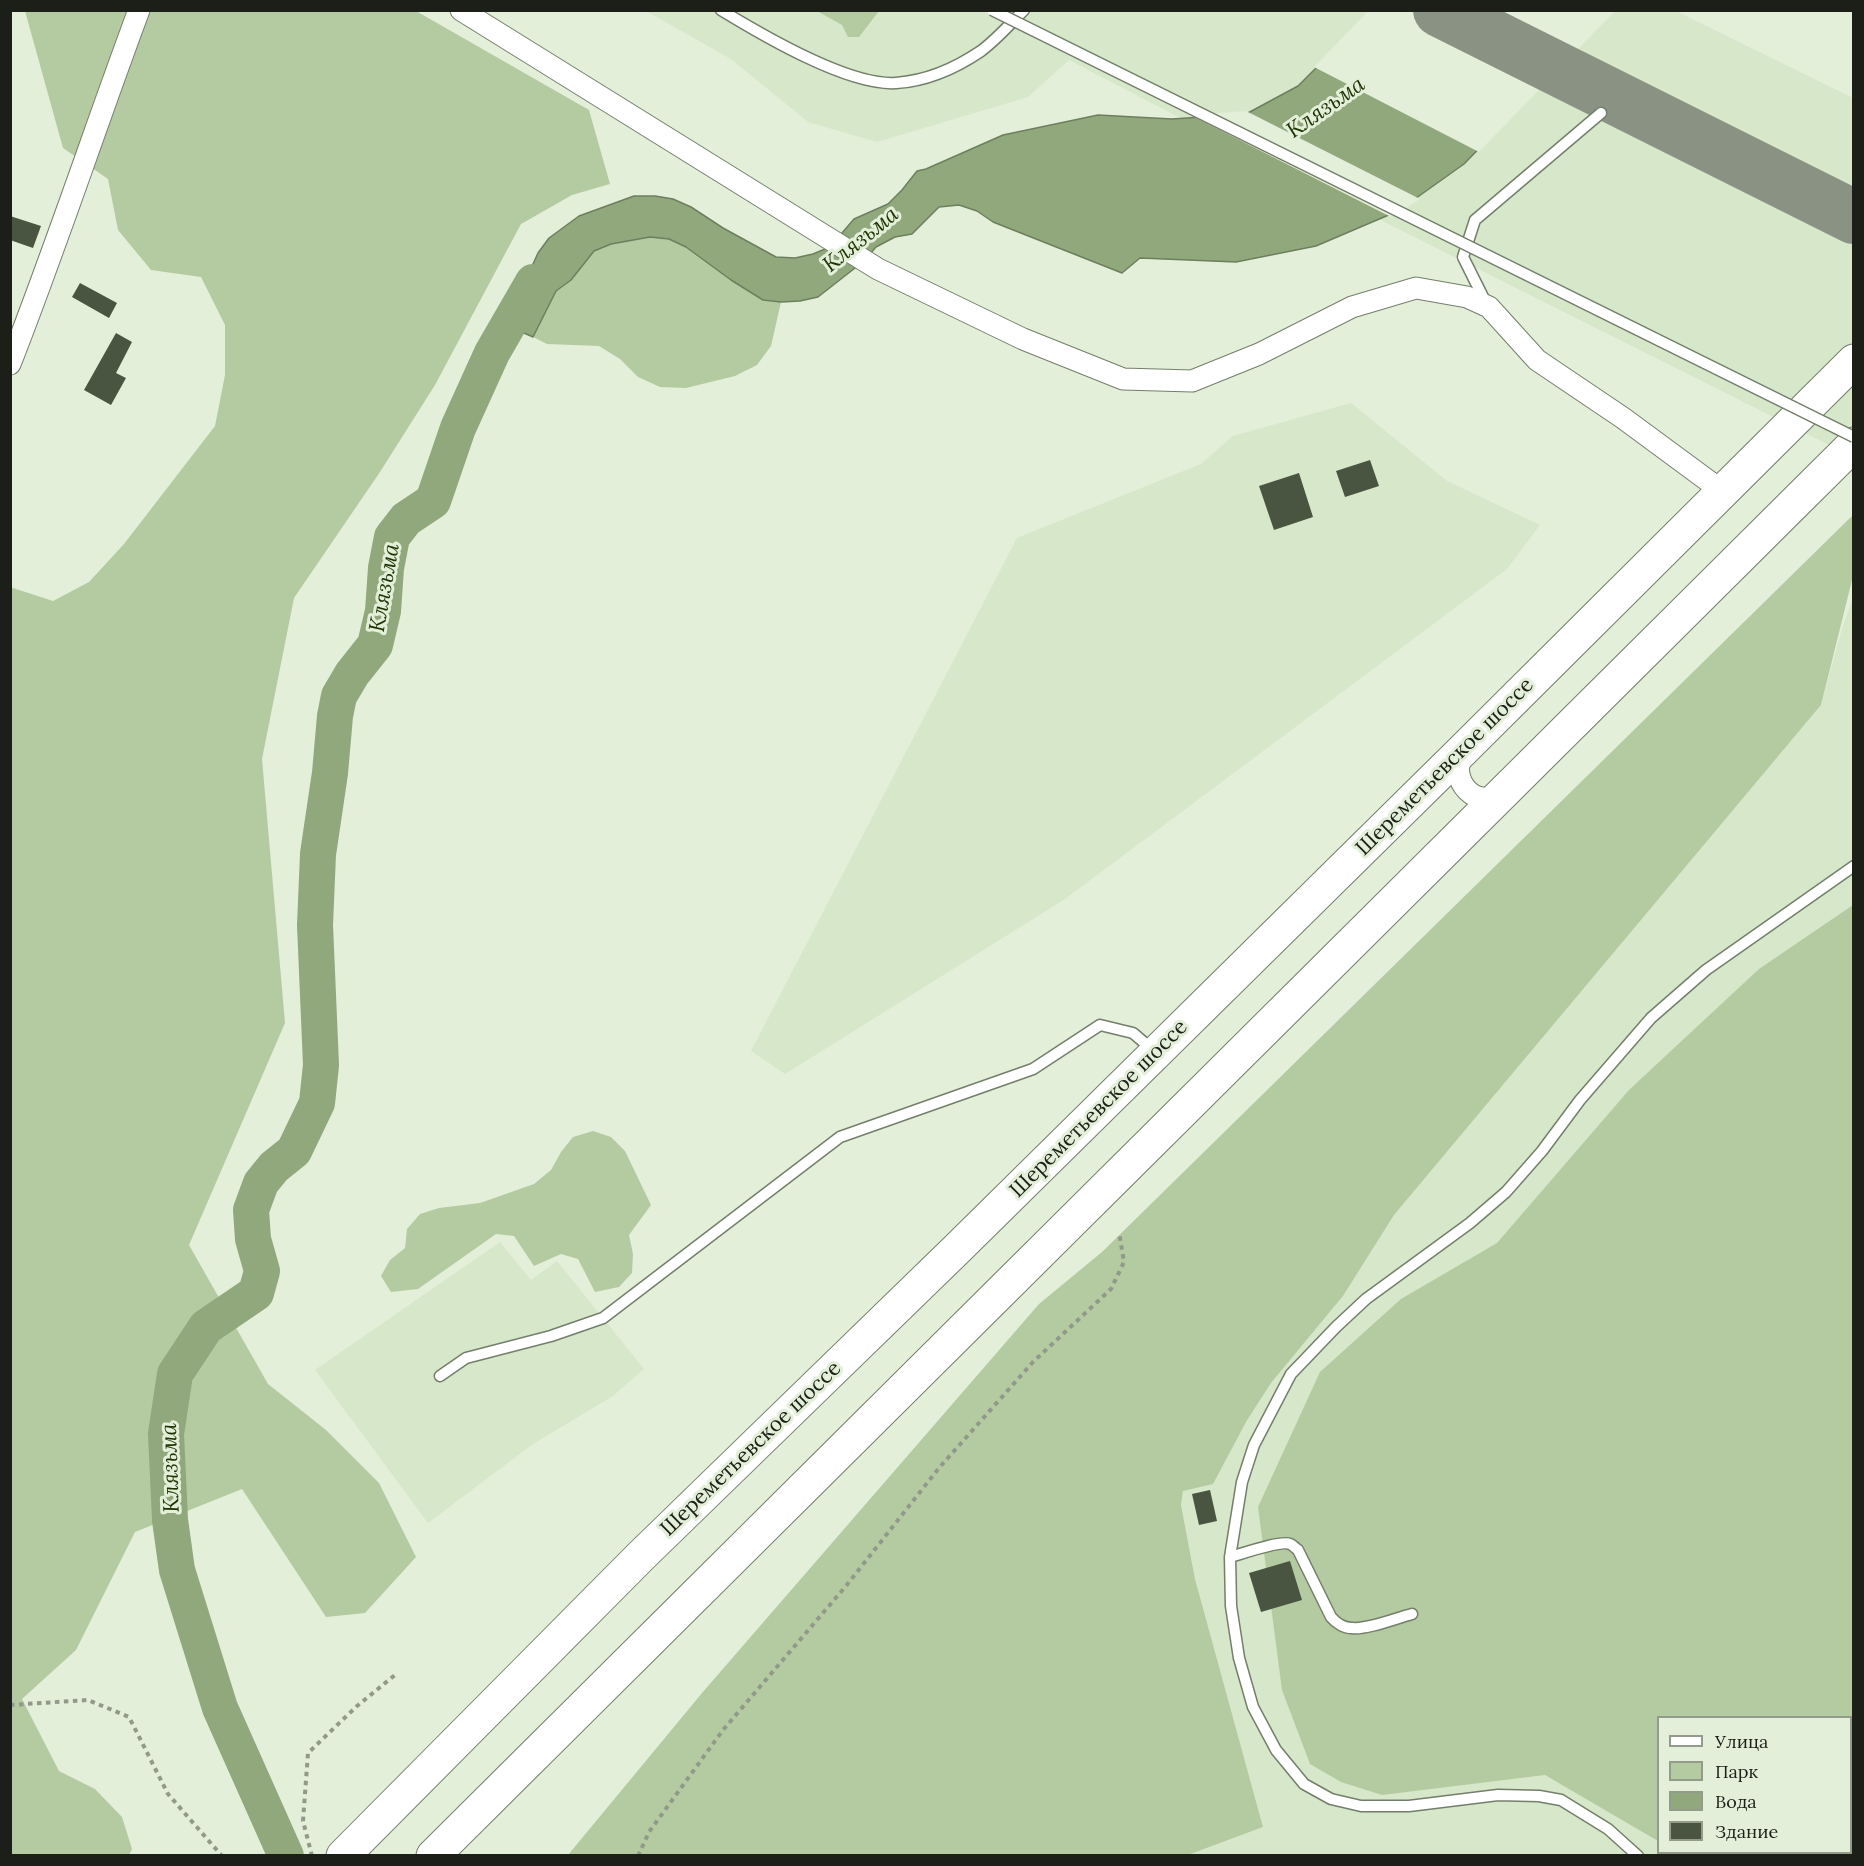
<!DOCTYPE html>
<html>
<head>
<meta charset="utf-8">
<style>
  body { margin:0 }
  #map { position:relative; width:1864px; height:1866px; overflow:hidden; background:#e3efd9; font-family:Lora,serif }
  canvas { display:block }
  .frame { position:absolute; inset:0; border:12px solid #1b1f17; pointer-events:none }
  .legend { position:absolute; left:1657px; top:1716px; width:195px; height:138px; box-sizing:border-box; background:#e3efd9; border:2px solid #939c8b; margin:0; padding:8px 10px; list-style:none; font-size:18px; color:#1b1f17 }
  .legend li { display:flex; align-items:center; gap:12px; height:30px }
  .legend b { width:30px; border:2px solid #939c8b }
</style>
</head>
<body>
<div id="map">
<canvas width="1864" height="1866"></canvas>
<div class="frame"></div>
<ul class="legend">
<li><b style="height:8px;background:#fff"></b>Улица</li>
<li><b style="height:16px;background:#b4cba1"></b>Парк</li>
<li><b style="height:16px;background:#90a87c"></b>Вода</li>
<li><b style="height:16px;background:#495441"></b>Здание</li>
</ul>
</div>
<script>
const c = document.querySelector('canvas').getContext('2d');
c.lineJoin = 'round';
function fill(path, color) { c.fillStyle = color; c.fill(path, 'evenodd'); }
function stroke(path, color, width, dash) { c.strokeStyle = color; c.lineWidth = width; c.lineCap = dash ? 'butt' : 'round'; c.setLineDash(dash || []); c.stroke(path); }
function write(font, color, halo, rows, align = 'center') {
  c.font = font + ' Lora,serif'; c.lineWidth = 6; c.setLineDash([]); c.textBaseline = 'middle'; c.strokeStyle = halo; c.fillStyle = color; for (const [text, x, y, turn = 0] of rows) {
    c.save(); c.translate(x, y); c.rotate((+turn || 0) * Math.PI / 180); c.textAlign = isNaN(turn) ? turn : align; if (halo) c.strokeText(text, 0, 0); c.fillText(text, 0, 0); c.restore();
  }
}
fill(new Path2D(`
  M646,11H1676L1853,98V457L1261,160L1069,60L1028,97L877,142L808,122L731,59Z
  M1351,403L1447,481L1540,525L1507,569L1065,899L785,1074L751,1051L1017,538L1201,464L1233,436Z
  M1853,598V1855H1185L1263,1827L1195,1579L1181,1505L1183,1491L1246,1422L1271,1383L1343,1296L1394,1215L1821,705L1842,629ZM1658,1718H1850V1852H1658Z
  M500,1242L531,1280L557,1261L644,1369L613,1396L533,1444L428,1523L315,1370Z`), '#d7e7ca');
fill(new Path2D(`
  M25,11H416L589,110L610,184L572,195L521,224L435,385L380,472L294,598L262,759L285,1023L189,1245L268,1384L326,1430L379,1483L416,1557L365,1613L326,1617L242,1489L135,1532L76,1650L22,1699L59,1771L95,1789L122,1817L132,1849L129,1855H11L10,587L53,601L89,582L124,544L215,426L225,375V325L201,277L151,270L118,230L108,179L63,148Z
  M817,11H879L859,37H848L842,25Z
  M650,237L669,239L686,247L731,280L763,300L781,302L771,346L757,365L735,376L686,388L660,387L638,377L620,359L599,346L547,344L533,337L556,291L571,280L594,251L611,244Z
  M1853,515V576L1821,705L1394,1215L1343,1296L1271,1383L1246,1422L1213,1484L1183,1491L1181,1505L1195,1579L1263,1827L1185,1856L568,1855L702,1693L1039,1304L1102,1252Z
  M1853,905V1855L1678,1856L1674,1853L1850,1852V1718H1658V1841L1545,1775L1382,1795L1341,1782L1310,1764L1282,1690L1258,1507L1320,1372L1401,1299L1497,1243L1629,1090L1759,969Z
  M593,1131L611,1137L625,1151L651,1205L629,1235L633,1254L632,1273L619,1287L595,1292L578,1259L561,1254L534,1266L514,1236L496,1234L418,1289L391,1292L381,1276L390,1260L405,1248L407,1229L420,1214L439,1208L480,1203L534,1184L551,1170L561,1152L573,1137Z`), '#b4cba1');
const water = new Path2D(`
  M1373,11H1613L1464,164L1398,211L1316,246L1236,262L1140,258L1122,273L993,222L977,211L959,205L939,207L912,234L895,237L876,247L864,261L818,297L800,301L781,302L763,300L731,280L686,247L669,239L650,237L611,244L594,251L571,280L556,291L533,337L497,321L509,301L522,288L538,253L549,238L579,216L634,196H655L673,199L691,207L723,228L776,257L795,258L813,254L830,247L854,219L888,204L902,190L917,171L926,169L1003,135L1098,115L1172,119L1246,114L1298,86Z`);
fill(water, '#90a87c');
stroke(water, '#6d7f5e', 1.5);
fill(new Path2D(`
  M1369,10H1616L1479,152L1314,67Z
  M1246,111L1420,199L1399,213L1391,217L1190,115Z`), '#e3efd9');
stroke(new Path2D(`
  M286,1856L220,1708L177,1570L170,1520L166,1434L175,1374L206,1327L256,1293L262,1271L253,1239L251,1210L261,1183L274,1167L294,1151L317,1103L321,1065L315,925L318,854L330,773L335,716L339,696L352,674L375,645L383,611L386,568L392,537L406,519L433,501L458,428L492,353L533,282`), '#90a87c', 36);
stroke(new Path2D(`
  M1440,10L1854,217`), '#8a9383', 54);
fill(new Path2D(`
  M10,216L41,226L33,248L10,240Z
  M80,283L117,303L109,318L72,297Z
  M116,333L132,342L116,373L126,378L111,405L84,390Z
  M1370,460L1379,486L1345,497L1336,471Z
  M1299,473L1313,517L1274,530L1259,486Z
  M1210,1490L1217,1521L1199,1525L1192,1494Z
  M1290,1561L1302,1600L1261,1612L1249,1573Z`), '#495441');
const service = new Path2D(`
  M721,10C762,35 848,86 896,83C926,81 956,68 981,51C997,39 1010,24 1024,10
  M1487,305L1463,257L1475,220L1601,113
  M440,1376L466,1358L551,1336L603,1318L840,1137L1033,1069L1100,1025L1133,1033L1154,1051
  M1230,1557C1241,1554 1281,1540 1290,1544C1293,1545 1295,1548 1298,1550L1331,1617C1336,1623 1344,1628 1352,1628C1366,1630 1397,1618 1412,1614
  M1638,1856L1608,1829L1561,1800L1539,1796L1498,1795L1409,1806H1361L1331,1799L1304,1784L1276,1750L1253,1707L1239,1658L1231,1606L1230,1557L1242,1482L1254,1445L1291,1374L1336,1327L1366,1299L1470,1223L1506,1192L1542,1151L1580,1100L1651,1018L1706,970L1854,866`);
const minor = new Path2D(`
  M461,10L878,269L1023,339L1123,379L1192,381L1259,354L1352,307L1416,288L1467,297L1489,307L1537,360L1623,418L1722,491
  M10,364C56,247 95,128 139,10
  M1463,752C1447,781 1477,812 1504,792`);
const primary = new Path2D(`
  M343,1856L641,1556L957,1249L1464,749L1854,361
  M433,1856C905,1384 1382,916 1854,444`);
stroke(service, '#747f6b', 13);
stroke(minor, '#747f6b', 23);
stroke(primary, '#747f6b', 35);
stroke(new Path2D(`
  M10,1705L88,1700L129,1717L168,1794L222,1856
  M312,1856L303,1821L308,1753L357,1706L395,1675
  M638,1856L649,1832L723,1730L846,1586L939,1468L1033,1362L1111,1289L1124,1262L1119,1232`), '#919a8a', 4, [4.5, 4.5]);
stroke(service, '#fff', 10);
stroke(minor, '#fff', 21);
stroke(primary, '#fff', 33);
const serviceBridge = new Path2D(`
  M992,10L1854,437`);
stroke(serviceBridge, '#747f6b', 13, []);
stroke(serviceBridge, '#fff', 10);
write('21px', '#1b1f17', '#e3efd9', [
  ["Шереметьевское шоссе",1445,767,-45],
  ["Шереметьевское шоссе",1099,1109,-45],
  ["Шереметьевское шоссе",751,1449,-44]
]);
write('italic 22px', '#1d3302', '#e3efd9', [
  ["Клязьма",1326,108,-35],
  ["Клязьма",861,240,-39],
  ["Клязьма",385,588,-80],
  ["Клязьма",171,1468,-92]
]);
</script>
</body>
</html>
